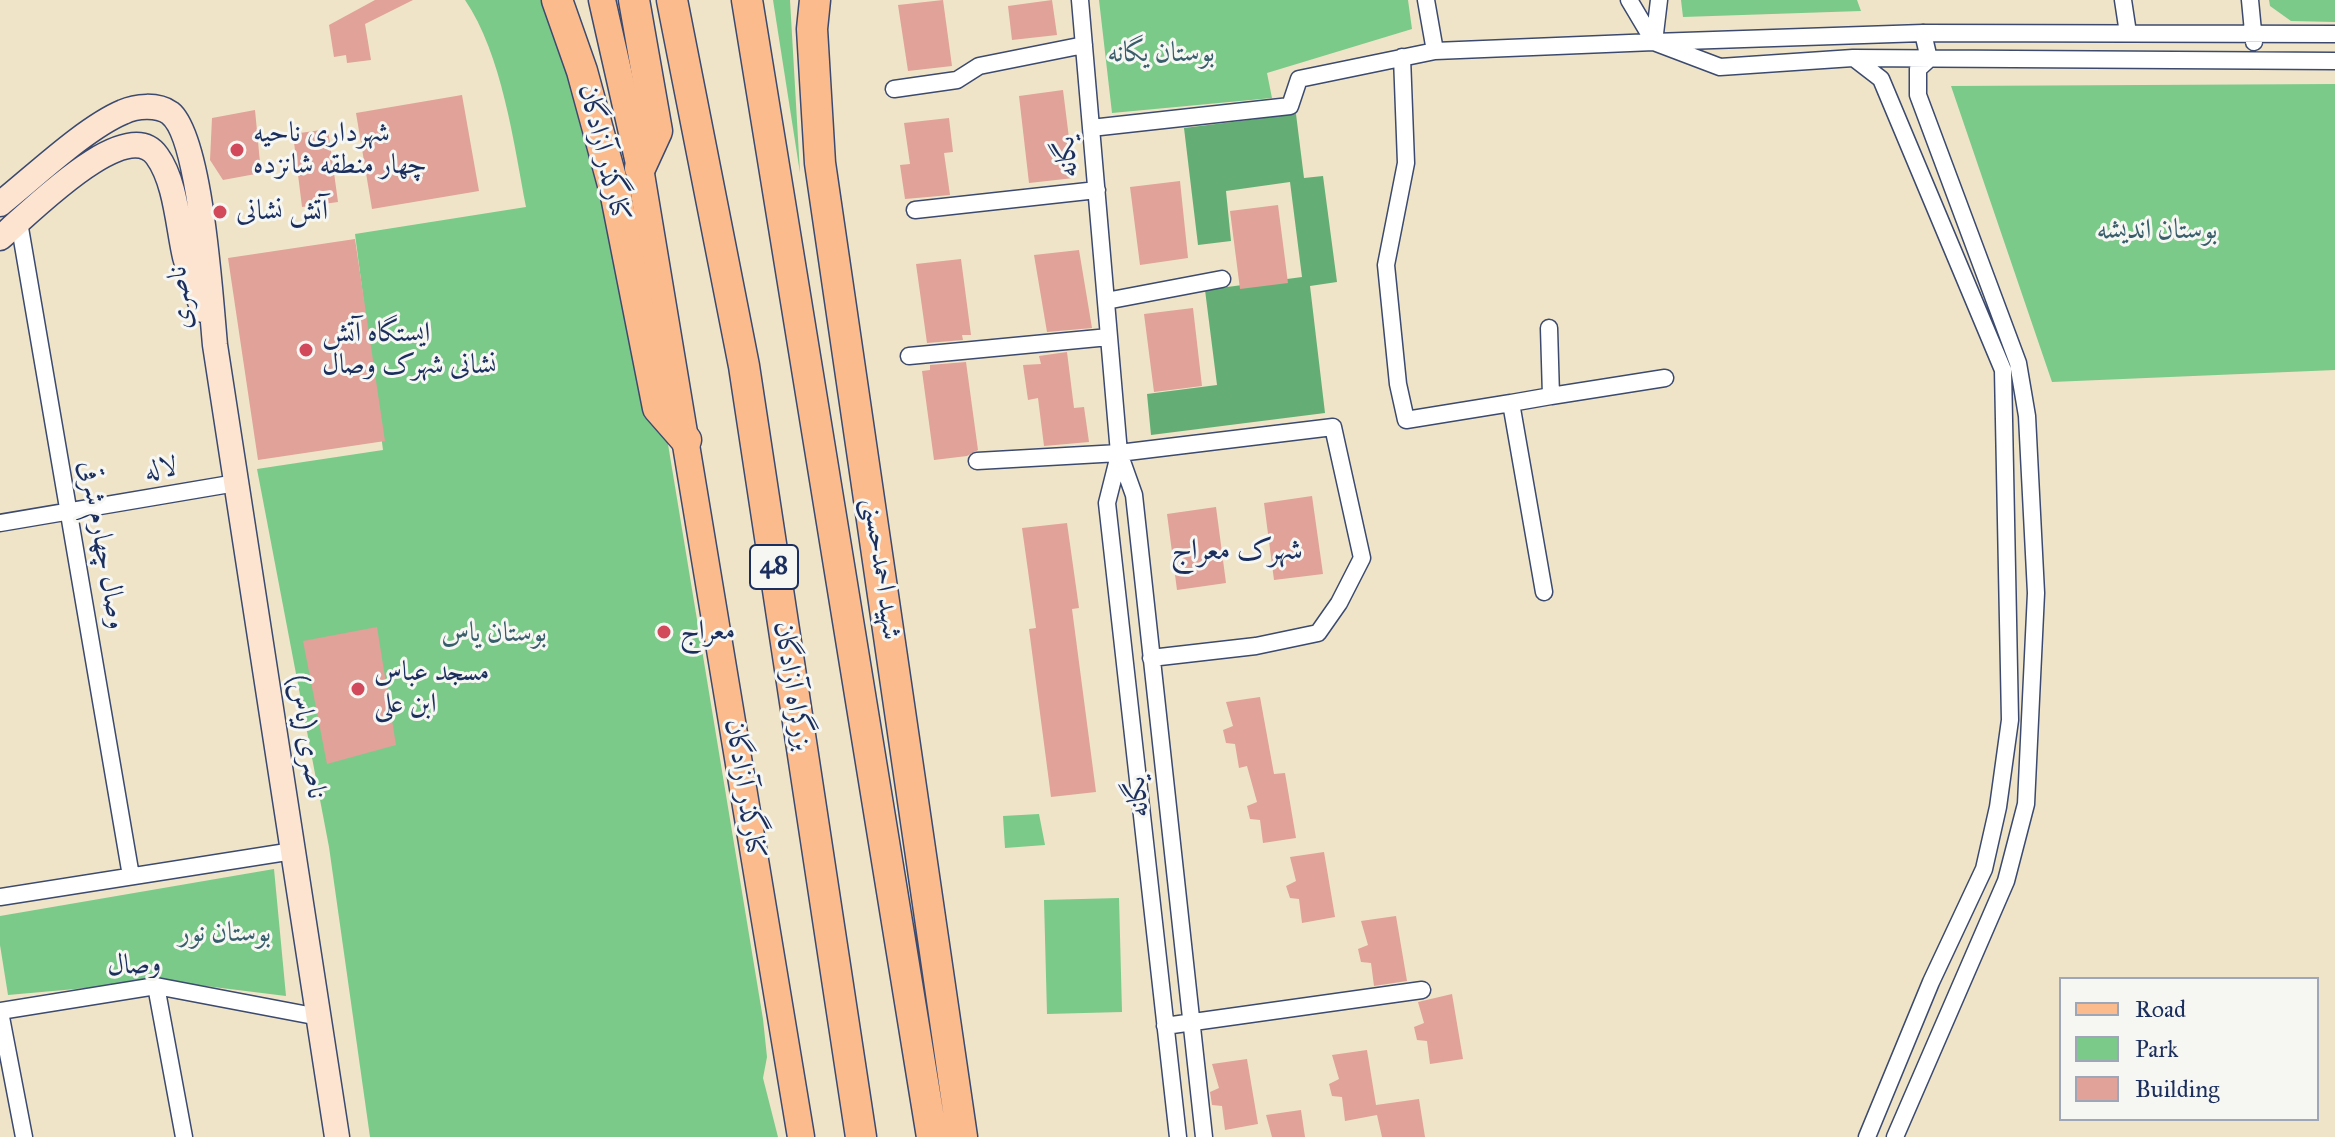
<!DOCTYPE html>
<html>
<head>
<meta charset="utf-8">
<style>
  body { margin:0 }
  #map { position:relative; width:2335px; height:1137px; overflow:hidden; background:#efe4c8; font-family:"IM FELL Great Primer",serif }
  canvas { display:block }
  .legend { position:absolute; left:2059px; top:977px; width:260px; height:144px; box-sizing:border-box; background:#f6f6f2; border:2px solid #9ea6b7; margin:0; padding:10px 14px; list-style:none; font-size:24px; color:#1b2f5e }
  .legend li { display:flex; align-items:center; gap:16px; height:40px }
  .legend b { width:40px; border:2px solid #9ea6b7 }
</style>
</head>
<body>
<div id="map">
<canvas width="2335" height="1137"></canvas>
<ul class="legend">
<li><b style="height:10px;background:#fbbb8d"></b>Road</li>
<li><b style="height:22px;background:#7bca89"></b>Park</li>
<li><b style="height:22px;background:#e0a299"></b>Building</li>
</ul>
</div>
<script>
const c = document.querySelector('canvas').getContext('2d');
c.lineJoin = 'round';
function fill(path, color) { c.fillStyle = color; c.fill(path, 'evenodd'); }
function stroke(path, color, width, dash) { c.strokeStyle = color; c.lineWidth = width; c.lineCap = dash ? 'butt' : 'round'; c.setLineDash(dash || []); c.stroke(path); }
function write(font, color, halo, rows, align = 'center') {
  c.font = font + ' "IM FELL Great Primer",Amiri,serif'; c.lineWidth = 6; c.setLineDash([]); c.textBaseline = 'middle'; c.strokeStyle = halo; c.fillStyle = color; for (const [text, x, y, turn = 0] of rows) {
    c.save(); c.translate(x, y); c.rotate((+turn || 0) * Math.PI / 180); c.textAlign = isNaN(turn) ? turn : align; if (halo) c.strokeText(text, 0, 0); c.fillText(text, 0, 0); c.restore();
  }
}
fill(new Path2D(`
  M465,0H548L576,69L578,118L598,191L620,229L666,432L763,1019L767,1057L763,1078L778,1137H370L329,847L257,469L383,450L355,234L526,207C514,144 502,54 465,0Z
  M773,0H790L800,173Z
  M1099,0H1408L1412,29L1267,73L1272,98L1112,113Z
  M1681,0H1857L1861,11L1683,17Z
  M2269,0H2335V22L2291,21L2270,6Z
  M2335,84V370L2052,382L1951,86Z
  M1039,814L1045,845L1005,848L1003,816Z
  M274,869L286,996L165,981L8,995L0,945V916Z
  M1119,898L1122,1012L1047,1014L1044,900Z`), '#7bca89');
fill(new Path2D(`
  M1296,114L1304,178L1323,176L1337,282L1310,286L1325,413L1151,435L1147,394L1217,385L1205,290L1302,277L1290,182L1226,191L1231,241L1198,245L1184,128Z`), '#64ae75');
fill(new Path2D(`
  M375,0H413L365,24L371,60L347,63L346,55L334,57L329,25Z
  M943,0L952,66L908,71L898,5Z
  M1052,0L1057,35L1012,40L1008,6Z
  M1063,90L1074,178L1029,183L1019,96Z
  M462,95L479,191L372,209L356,113Z
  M255,110L261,173L223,180L210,160L212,118Z
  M949,118L953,152L944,153L950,195L905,199L900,165L910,164L904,123Z
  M328,129L338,202L302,207L293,134Z
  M1180,181L1188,258L1140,265L1130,187Z
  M1278,205L1288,283L1240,289L1230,211Z
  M355,239L385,441L258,460L228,258Z
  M1079,250L1092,328L1047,332L1034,255Z
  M961,259L971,335H962L963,340L927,343L916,264Z
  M1193,308L1202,386L1154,392L1144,314Z
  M1067,352L1074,408L1084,407L1089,442L1044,446L1038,398L1028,400L1023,365L1041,364L1039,356Z
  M966,362L978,450L967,456L934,460L922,371L930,370V365Z
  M1312,496L1323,574L1274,580L1264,503Z
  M1216,507L1226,583L1177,590L1167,514Z
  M1067,523L1079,608L1072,609L1096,792L1051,797L1029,629L1036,628L1022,528Z
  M377,627L396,745L327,764L303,641Z
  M1260,697L1274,774L1285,773L1296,838L1263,843L1260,820L1250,819L1247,806L1257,802L1247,766L1239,768L1235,744L1226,743L1223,730L1233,726L1226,702Z
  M1324,852L1335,917L1302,923L1299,899L1290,898L1286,886L1296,881L1290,857Z
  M1396,916L1407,981L1374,986L1371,963L1361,962L1358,949L1368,945L1361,921Z
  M1452,994L1463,1059L1430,1064L1427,1041L1417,1040L1414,1027L1424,1023L1418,1002Z
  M1367,1050L1376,1105L1419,1099L1425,1137H1382L1377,1115L1345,1121L1342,1097L1332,1096L1329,1084L1339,1079L1332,1055Z
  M1247,1059L1258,1124L1225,1130L1222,1106L1212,1105L1210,1092L1219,1088L1212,1064Z
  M1301,1110L1305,1137H1272L1266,1115Z`), '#e0a299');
const street = new Path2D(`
  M1080,0L1119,453L1134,495L1204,1137
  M1426,0L1435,51
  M1629,0L1654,42L1659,0
  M2123,0L2128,33
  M2250,0L2254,42
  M2335,34L1923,33L1654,42L1720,67L1853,58L2335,61
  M1402,57L1406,163L1386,265L1398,384L1406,420L1511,403
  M1855,59L1881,79L2003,370L2010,720L1998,807L1984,869L1931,982L1867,1137
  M894,89L957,80L979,66L1084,45
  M1091,128L1290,106L1299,79L1435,51L1654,42
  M915,210L1097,190
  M19,222L131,876
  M1106,301L1222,279
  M1549,328L1551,396L1665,378
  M909,356L1109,337
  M1119,455L1107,503L1178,1137
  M977,461L1119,453L1333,427L1362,558L1339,603L1318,633L1256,646L1151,658
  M0,523L236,483
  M1544,592L1511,403L1551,396
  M0,897L293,851
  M156,986L184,1137
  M0,1011L156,986L319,1017
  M0,1012L24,1137
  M1165,1026L1422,990
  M1895,1137L2006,881L2026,804L2036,593L2027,416L2018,363L1918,95V69L1929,59L1923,33`);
const secondary = new Path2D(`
  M0,204C34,177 85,128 123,112C136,106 157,104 170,113C201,137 211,303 215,345L337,1137
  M0,238C26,217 126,112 157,156C176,182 178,227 185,257C190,275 197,293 203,310`);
const primary = new Path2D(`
  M602,0L640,168L801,1137`);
const highway = new Path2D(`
  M557,0L582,71L616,196L658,408L686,440
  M634,0L657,131L640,168
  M672,0L744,366L861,1137
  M747,0L932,1137
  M815,0L812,29L820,163L962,1137`);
stroke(street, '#3b4a6e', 19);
stroke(secondary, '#3b4a6e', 27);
stroke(primary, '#3b4a6e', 29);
stroke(highway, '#3b4a6e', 33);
stroke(street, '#fff', 16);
stroke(secondary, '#fde4d1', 24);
stroke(primary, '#fbbb8d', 26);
stroke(highway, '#fbbb8d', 30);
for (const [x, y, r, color] of [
  [237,150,8,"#d1495b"],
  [220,212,8,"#d1495b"],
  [306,350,8,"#d1495b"],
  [664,632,8,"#d1495b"],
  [358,689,8,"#d1495b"]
]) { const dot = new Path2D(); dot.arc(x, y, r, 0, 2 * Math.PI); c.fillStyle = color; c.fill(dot); stroke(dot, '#f6f6f2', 3); }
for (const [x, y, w] of [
  [774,567,48]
]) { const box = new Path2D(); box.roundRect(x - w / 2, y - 22, w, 44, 6); c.fillStyle = '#f6f6f2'; c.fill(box); stroke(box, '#1b2f5e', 2); }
write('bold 26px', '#1b2f5e', null, [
  ["48",774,567]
]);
write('28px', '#385e6b', '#f6f6f2', [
  ["بوستان یگانه",1161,54],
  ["بوستان اندیشه",2157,231],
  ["بوستان یاس",494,634],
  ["بوستان نور",225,934]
]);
write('28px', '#1b2f5e', '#f6f6f2', [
  ["شهرداری ناحیه",253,134],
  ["چهار منطقه شانزده",253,166],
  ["آتش نشانی",236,212],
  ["ایستگاه آتش",322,334],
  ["نشانی شهرک وصال",322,366],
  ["معراج",680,632],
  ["مسجد عباس",374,673],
  ["ابن علی",374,705]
], 'left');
write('28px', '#1b2f5e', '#f6f6f2', [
  ["کنارگذر آزادگان",603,153,76],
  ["یگانه",1068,157,-95],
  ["ناصری",181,298,-95],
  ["لاله",161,470,-10],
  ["وصال چهارم شرقی",102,545,80],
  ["شهید احمدحسنی",881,569,82],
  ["بزرگراه آزادگان",792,686,81],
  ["ناصری (یاس)",306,737,81],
  ["کنارگذر آزادگان",744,789,81],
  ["یگانه",1139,797,-96],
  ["وصال",134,966,-3]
]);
write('30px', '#1b2f5e', '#f6f6f2', [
  ["شهرک معراج",1237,552]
]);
</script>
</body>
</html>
